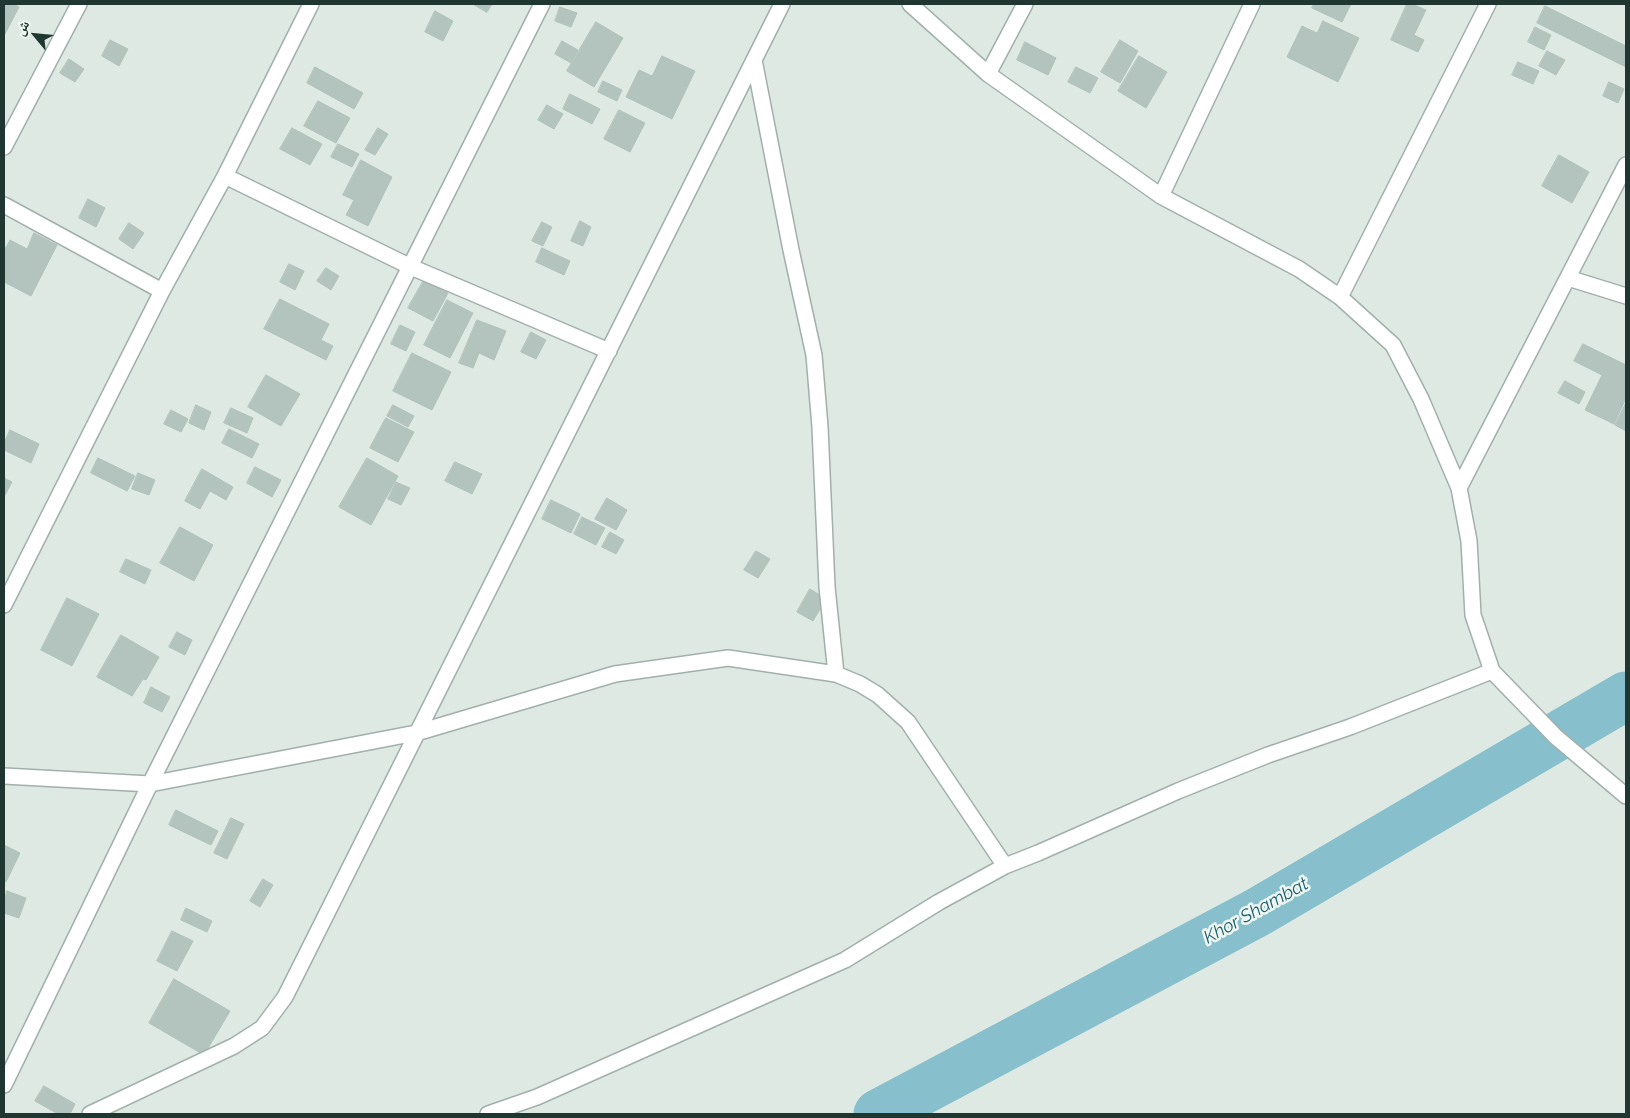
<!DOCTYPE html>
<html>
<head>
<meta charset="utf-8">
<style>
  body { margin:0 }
  #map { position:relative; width:1630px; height:1118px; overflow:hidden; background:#dee9e4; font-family:Raleway,"Noto Naskh Arabic",sans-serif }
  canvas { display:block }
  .frame { position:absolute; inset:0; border:5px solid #203731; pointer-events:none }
  .north { position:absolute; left:10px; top:10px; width:50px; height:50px; -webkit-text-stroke:4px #eef6f2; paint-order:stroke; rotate:298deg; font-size:14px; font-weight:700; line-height:20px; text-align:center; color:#203731 }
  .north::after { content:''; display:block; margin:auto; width:18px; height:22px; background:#203731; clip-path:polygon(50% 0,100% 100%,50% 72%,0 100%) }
</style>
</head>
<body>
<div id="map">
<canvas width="1630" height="1118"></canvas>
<div class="frame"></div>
<div class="north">ش</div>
</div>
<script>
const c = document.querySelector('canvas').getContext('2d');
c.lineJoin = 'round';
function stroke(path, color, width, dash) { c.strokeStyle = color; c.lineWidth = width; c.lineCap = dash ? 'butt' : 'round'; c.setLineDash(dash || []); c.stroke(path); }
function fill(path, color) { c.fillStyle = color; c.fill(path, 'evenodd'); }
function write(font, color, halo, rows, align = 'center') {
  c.font = font + ' Raleway,sans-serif'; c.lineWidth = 5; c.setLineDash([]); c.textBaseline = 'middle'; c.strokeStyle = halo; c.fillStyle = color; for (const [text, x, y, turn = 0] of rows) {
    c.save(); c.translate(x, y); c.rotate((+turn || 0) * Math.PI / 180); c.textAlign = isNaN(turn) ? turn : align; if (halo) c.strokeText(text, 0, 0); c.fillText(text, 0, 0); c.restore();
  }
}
stroke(new Path2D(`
  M878,1114L1258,912L1626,696`), '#87c0cc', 49);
const building = new Path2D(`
  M4,4H13L19,7L4,36Z
  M473,4H492L487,12Z
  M1314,4H1351L1342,22L1312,8Z
  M1407,4H1412L1426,10L1414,35L1424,40L1418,52L1391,40Z
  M1545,6L1626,46V67L1537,23Z
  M560,7L577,13L571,27L555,21Z
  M435,11L453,21L443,41L425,32Z
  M1323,21L1359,38L1338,82L1287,57L1302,26L1317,33Z
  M596,22L623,38L594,87L567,71Z
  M1535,27L1551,35L1544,50L1528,42Z
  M110,40L128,49L119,66L102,56Z
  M1120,40L1138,51L1120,83L1101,72Z
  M562,41L578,50L571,63L555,54Z
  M1025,42L1056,58L1048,75L1017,60Z
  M1547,51L1565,60L1556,75L1539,66Z
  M662,56L695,71L672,119L626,97L639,70L652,76Z
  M1139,56L1167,72L1146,108L1118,91Z
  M69,59L84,69L75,82L60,73Z
  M1518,62L1539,71L1533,84L1512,75Z
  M315,67L363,93L354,109L307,83Z
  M1076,67L1098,78L1090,93L1068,82Z
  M603,81L622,90L617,101L598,92Z
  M1609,82L1624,89L1618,103L1603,96Z
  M570,94L600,109L592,124L563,109Z
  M318,101L350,118L336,143L304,126Z
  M547,105L563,114L554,129L538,120Z
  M619,110L645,123L630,152L604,139Z
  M292,128L322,144L310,165L280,149Z
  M378,128L388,134L375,155L365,150Z
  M338,144L359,154L352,167L331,157Z
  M1559,155L1589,172L1572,203L1542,186Z
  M361,160L392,177L368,226L346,215L354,200L343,195Z
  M88,199L105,208L96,227L79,218Z
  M580,221L591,227L583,246L571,241Z
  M542,222L552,227L543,246L532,241Z
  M129,223L144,233L133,249L119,239Z
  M34,233L57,245L31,296L4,282V251L10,240L27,249Z
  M542,248L570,261L564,275L536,262Z
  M289,264L304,271L295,290L280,282Z
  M326,268L339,276L331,290L317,281Z
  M424,280L448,293L433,321L408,308Z
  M280,299L329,324L321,340L333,346L326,360L264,329Z
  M447,300L473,313L450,358L424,345Z
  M477,320L506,331L494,360L479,353L473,368L459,363Z
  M400,325L415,332L406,351L391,344Z
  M531,332L546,340L536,359L521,352Z
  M1583,344L1626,365V398L1614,424L1585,410L1602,375L1574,361Z
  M412,353L451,372L432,410L393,391Z
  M266,375L300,394L281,426L248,407Z
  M1565,381L1585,392L1579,404L1558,393Z
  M1626,403V431L1615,425Z
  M196,405L211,412L204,430L189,423Z
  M393,405L414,416L408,427L387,416Z
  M231,408L253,418L247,433L224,423Z
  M171,410L188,419L181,432L164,424Z
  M386,418L414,432L398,462L370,448Z
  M229,429L259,444L252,458L222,443Z
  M10,430L39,444L31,463L4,450V444Z
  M98,458L135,476L127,491L91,473Z
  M367,458L398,476L371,525L339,507Z
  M455,462L482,474L472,494L445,481Z
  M255,467L281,480L272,497L247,483Z
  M202,469L233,487L226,500L210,491L200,509L185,501Z
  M138,473L155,480L149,495L132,489Z
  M4,478L12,482L4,497Z
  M396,482L410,488L401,505L388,499Z
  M607,498L627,510L616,530L595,519Z
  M551,500L580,514L571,533L542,519Z
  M582,517L605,528L596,545L574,534Z
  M180,527L213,545L194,581L160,563Z
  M610,532L624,540L616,554L602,547Z
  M756,551L770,559L758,578L744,570Z
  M126,559L151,570L145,584L120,572Z
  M810,589L826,599L813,621L797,612Z
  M67,598L99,614L72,666L41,650Z
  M177,632L192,640L185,655L169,647Z
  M121,635L159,657L146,680L143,679L132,696L97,677Z
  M151,687L170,697L162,712L144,703Z
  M176,810L218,831L211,845L169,825Z
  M231,818L244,824L227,859L214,853Z
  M4,845L20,853L6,882L4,881Z
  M263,879L273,885L260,907L250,901Z
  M7,891L26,898L19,918L4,913V903Z
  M186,908L212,921L207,932L181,920Z
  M172,931L193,941L177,971L157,961Z
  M174,979L230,1011L204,1055L149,1023Z
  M44,1086L75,1104L70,1114H58L35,1101Z`);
fill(building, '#b3c3bd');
stroke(building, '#b1c2bb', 1);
const minor = new Path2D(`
  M910,4L988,74L1161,196L1299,269L1340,297L1488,4
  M754,60L791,250L814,355L820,427L827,587L836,674
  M988,74L1025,4
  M4,147L79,4
  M225,176L411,267L609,351
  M1161,196L1252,4
  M4,205L162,291
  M1568,278L1626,296
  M1340,297L1393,345L1421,399L1459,488L1469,541L1473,615L1492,671L1556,737L1626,796
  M1459,488L1626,165
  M4,605L162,291L225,176L311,4
  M4,776L150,784L416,733L615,674L728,658L836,674L860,684L878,695L908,722L1005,866
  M4,1085L150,784L542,4
  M90,1114L234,1046L262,1028L285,997L782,4
  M488,1114L537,1097L845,960L939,902L1005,866L1038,853L1178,791L1268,755L1350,727L1492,671`);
stroke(minor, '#a1b0ab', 18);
stroke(minor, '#fff', 15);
write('italic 18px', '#1e606f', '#eef6f2', [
  ["Khor Shambat",1256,911,-29]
]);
</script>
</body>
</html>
